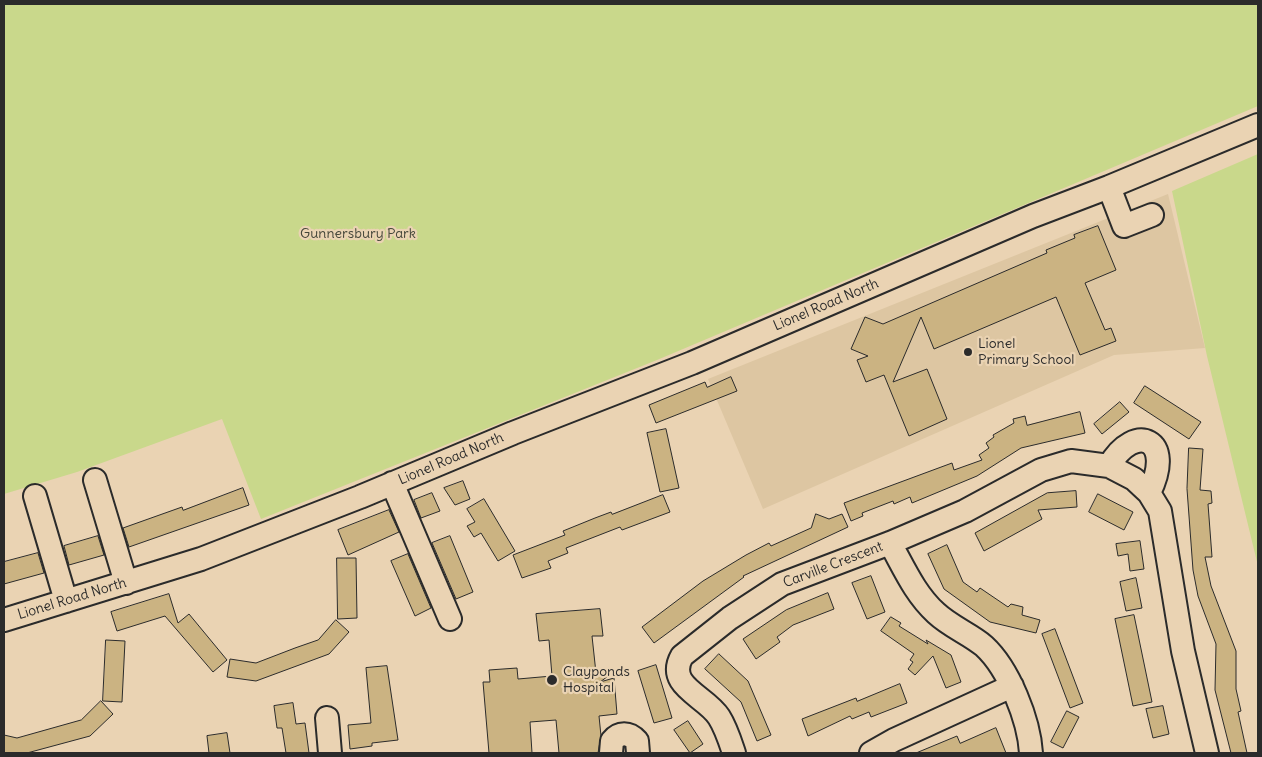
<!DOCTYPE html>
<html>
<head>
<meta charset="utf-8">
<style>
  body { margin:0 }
  #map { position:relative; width:1262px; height:757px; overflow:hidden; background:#ead3b3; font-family:Delius,sans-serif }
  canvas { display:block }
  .frame { position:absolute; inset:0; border:5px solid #2b2b2b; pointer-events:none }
</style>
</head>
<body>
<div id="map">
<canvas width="1262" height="757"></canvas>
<div class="frame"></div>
</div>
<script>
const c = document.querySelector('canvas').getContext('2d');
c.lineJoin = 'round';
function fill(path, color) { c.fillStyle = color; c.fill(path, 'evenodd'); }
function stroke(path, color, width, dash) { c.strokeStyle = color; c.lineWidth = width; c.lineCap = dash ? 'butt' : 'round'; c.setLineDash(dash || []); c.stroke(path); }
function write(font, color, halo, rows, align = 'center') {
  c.font = font + ' Delius,sans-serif'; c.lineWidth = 4.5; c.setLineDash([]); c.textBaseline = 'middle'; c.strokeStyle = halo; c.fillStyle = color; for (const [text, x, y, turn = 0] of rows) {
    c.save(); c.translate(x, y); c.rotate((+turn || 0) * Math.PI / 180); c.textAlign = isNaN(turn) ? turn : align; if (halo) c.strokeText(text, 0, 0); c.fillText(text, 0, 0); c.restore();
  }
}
fill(new Path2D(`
  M1168,194L1205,348L1114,355L763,509L708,379Z`), '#ddc6a2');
fill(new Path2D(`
  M4,4H1258V106L657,360L261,519L222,419L77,472L4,494Z
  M1258,154V566L1207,356L1172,191Z`), '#c9d88b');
const building = new Path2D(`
  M1098,226L1116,270L1085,283L1105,330L1111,328L1116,341L1080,355L1056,297L934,349L921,317L893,382L927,369L947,419L909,436L884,375L866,382L857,360L868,356L851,349L865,317L883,324L1047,253L1046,250L1075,238L1074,235Z
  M731,377L737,391L656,423L649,405L705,382L707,387Z
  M1145,386L1201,422L1189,439L1134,403Z
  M1120,402L1129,412L1102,434L1094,424Z
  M1080,412L1085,433L1021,448L977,476L912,503L910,497L894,504L893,501L862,513L863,516L851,521L844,503L952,463L954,470L982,460L979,455L989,448L986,443L994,437L993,435L1014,423L1013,419L1025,416L1027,425Z
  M666,429L679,488L660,492L647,433Z
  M1189,448L1203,449L1200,490L1211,491L1212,503L1208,504L1212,557H1205L1211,586L1236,651V689L1241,711L1238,712L1247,753H1231L1215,690L1216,644L1198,596L1193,570L1187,489Z
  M463,481L470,499L455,505L444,488Z
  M243,488L249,505L129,547L123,528L182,507L183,510Z
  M1076,491L1077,507L1038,510L1042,519L984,551L975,533L1047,493Z
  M432,493L440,511L421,518L414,500Z
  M1098,494L1133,512L1124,530L1089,512Z
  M663,495L670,512L622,530L620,527L566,548L568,553L548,561L551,568L522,578L513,555L565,535L563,531L595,518L611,512L612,514Z
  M484,499L515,551L498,561L481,533L474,537L467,526L475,522L467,509Z
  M389,510L399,532L348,555L338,530Z
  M816,514L829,519L842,514L848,527L743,576L744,577L654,643L642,627L703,581L746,555L769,543L771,546L811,528Z
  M98,536L104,555L69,565L64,546Z
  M450,536L473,592L456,599L432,543Z
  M1140,541L1144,569L1130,571L1128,554L1118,556L1116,544Z
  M947,545L963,582L977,592L980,588L1008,607L1011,604L1023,607L1022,615L1040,620L1036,633L990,622L944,589L928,554Z
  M38,553L44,573L4,584V562Z
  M408,554L431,608L415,616L391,561Z
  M337,558H356L357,618L338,619Z
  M871,576L885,612L867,619L852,583Z
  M1136,578L1142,608L1126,611L1120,582Z
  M828,593L834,609L793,625L777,637L780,642L756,659L743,639L786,610Z
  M169,594L178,623L189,614L227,660L213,672L165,616L117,631L111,612Z
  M600,609L603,636H592L596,673L615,671L600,682L614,678L617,714L599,716L601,736L598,753H559L556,720L530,722L532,753H489L483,682H490L489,670L517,668L518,679L552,676L549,640L539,641L536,614Z
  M1134,615L1152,702L1133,706L1115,619Z
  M891,617L901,623L899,626L928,644L926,640L951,655L961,682L946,688L933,656L915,675L908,669L913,662L910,660L914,654L881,631Z
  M336,620L349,632L329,654L256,681L227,677L230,659L256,663L295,648L318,640Z
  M1055,629L1083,703L1070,708L1042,634Z
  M106,640L125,641L122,702L103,701Z
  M719,654L748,681L771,735L757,741L741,702L705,669Z
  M656,665L672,718L654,723L638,671Z
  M387,666L398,740L372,743V746L350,749L348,725L371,723L366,668Z
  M900,684L907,703L871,717L869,712L852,719L850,716L808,736L802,719L856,698L857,701Z
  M101,701L113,714L90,736L27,753H4V735L17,738L81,720Z
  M293,703L296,724L305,723L309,753H286L282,728H277L274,706Z
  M1163,706L1169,734L1153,738L1146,709Z
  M1067,711L1079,717L1063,748L1051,742Z
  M688,721L703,744L690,753L674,730Z
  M996,728L1006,753H916L957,736L960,743Z
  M227,733L230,753H209L207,736Z`);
fill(building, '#cbb382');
stroke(building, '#2b2b2b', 1);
const minor = new Path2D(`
  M1109,187L1124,226L1152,215
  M1109,466C1135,421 1176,439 1149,493
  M95,480L126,583
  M392,483L450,619
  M35,496L66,601
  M890,543C904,568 915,594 936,613C951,627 970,634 984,646C1009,669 1029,720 1031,753
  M4,620L201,559L360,497L513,433L692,363L1033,216L1109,187L1258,125
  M327,718L330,753
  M611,753L612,741C619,732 629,732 637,741L638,753
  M734,753C730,741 726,728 719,717C706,696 665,686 682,656L730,618L782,584L890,543L965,511L1041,470L1071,461L1109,466L1134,479L1149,493L1160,511L1183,651L1207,753
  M871,753L894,740L1012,686`);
stroke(minor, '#2b2b2b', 26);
stroke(minor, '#ead3b3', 22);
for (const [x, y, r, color] of [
  [968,352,5,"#2b2b2b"],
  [552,680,6,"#2b2b2b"]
]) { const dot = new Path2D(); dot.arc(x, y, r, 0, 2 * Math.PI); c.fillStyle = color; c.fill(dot); stroke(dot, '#ead3b3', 2); }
write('14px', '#434539', '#ead3b3', [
  ["Gunnersbury Park",358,234]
]);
write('14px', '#2b2b2b', '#ead3b3', [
  ["Lionel Road North",826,305,-23],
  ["Lionel Road North",451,459,-23],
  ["Carville Crescent",833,565,-21],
  ["Lionel Road North",72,599,-17]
]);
write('14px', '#2b2b2b', '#ead3b3', [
  ["Lionel",978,344],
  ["Primary School",978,360],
  ["Clayponds",563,672],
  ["Hospital",563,688]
], 'left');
</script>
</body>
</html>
